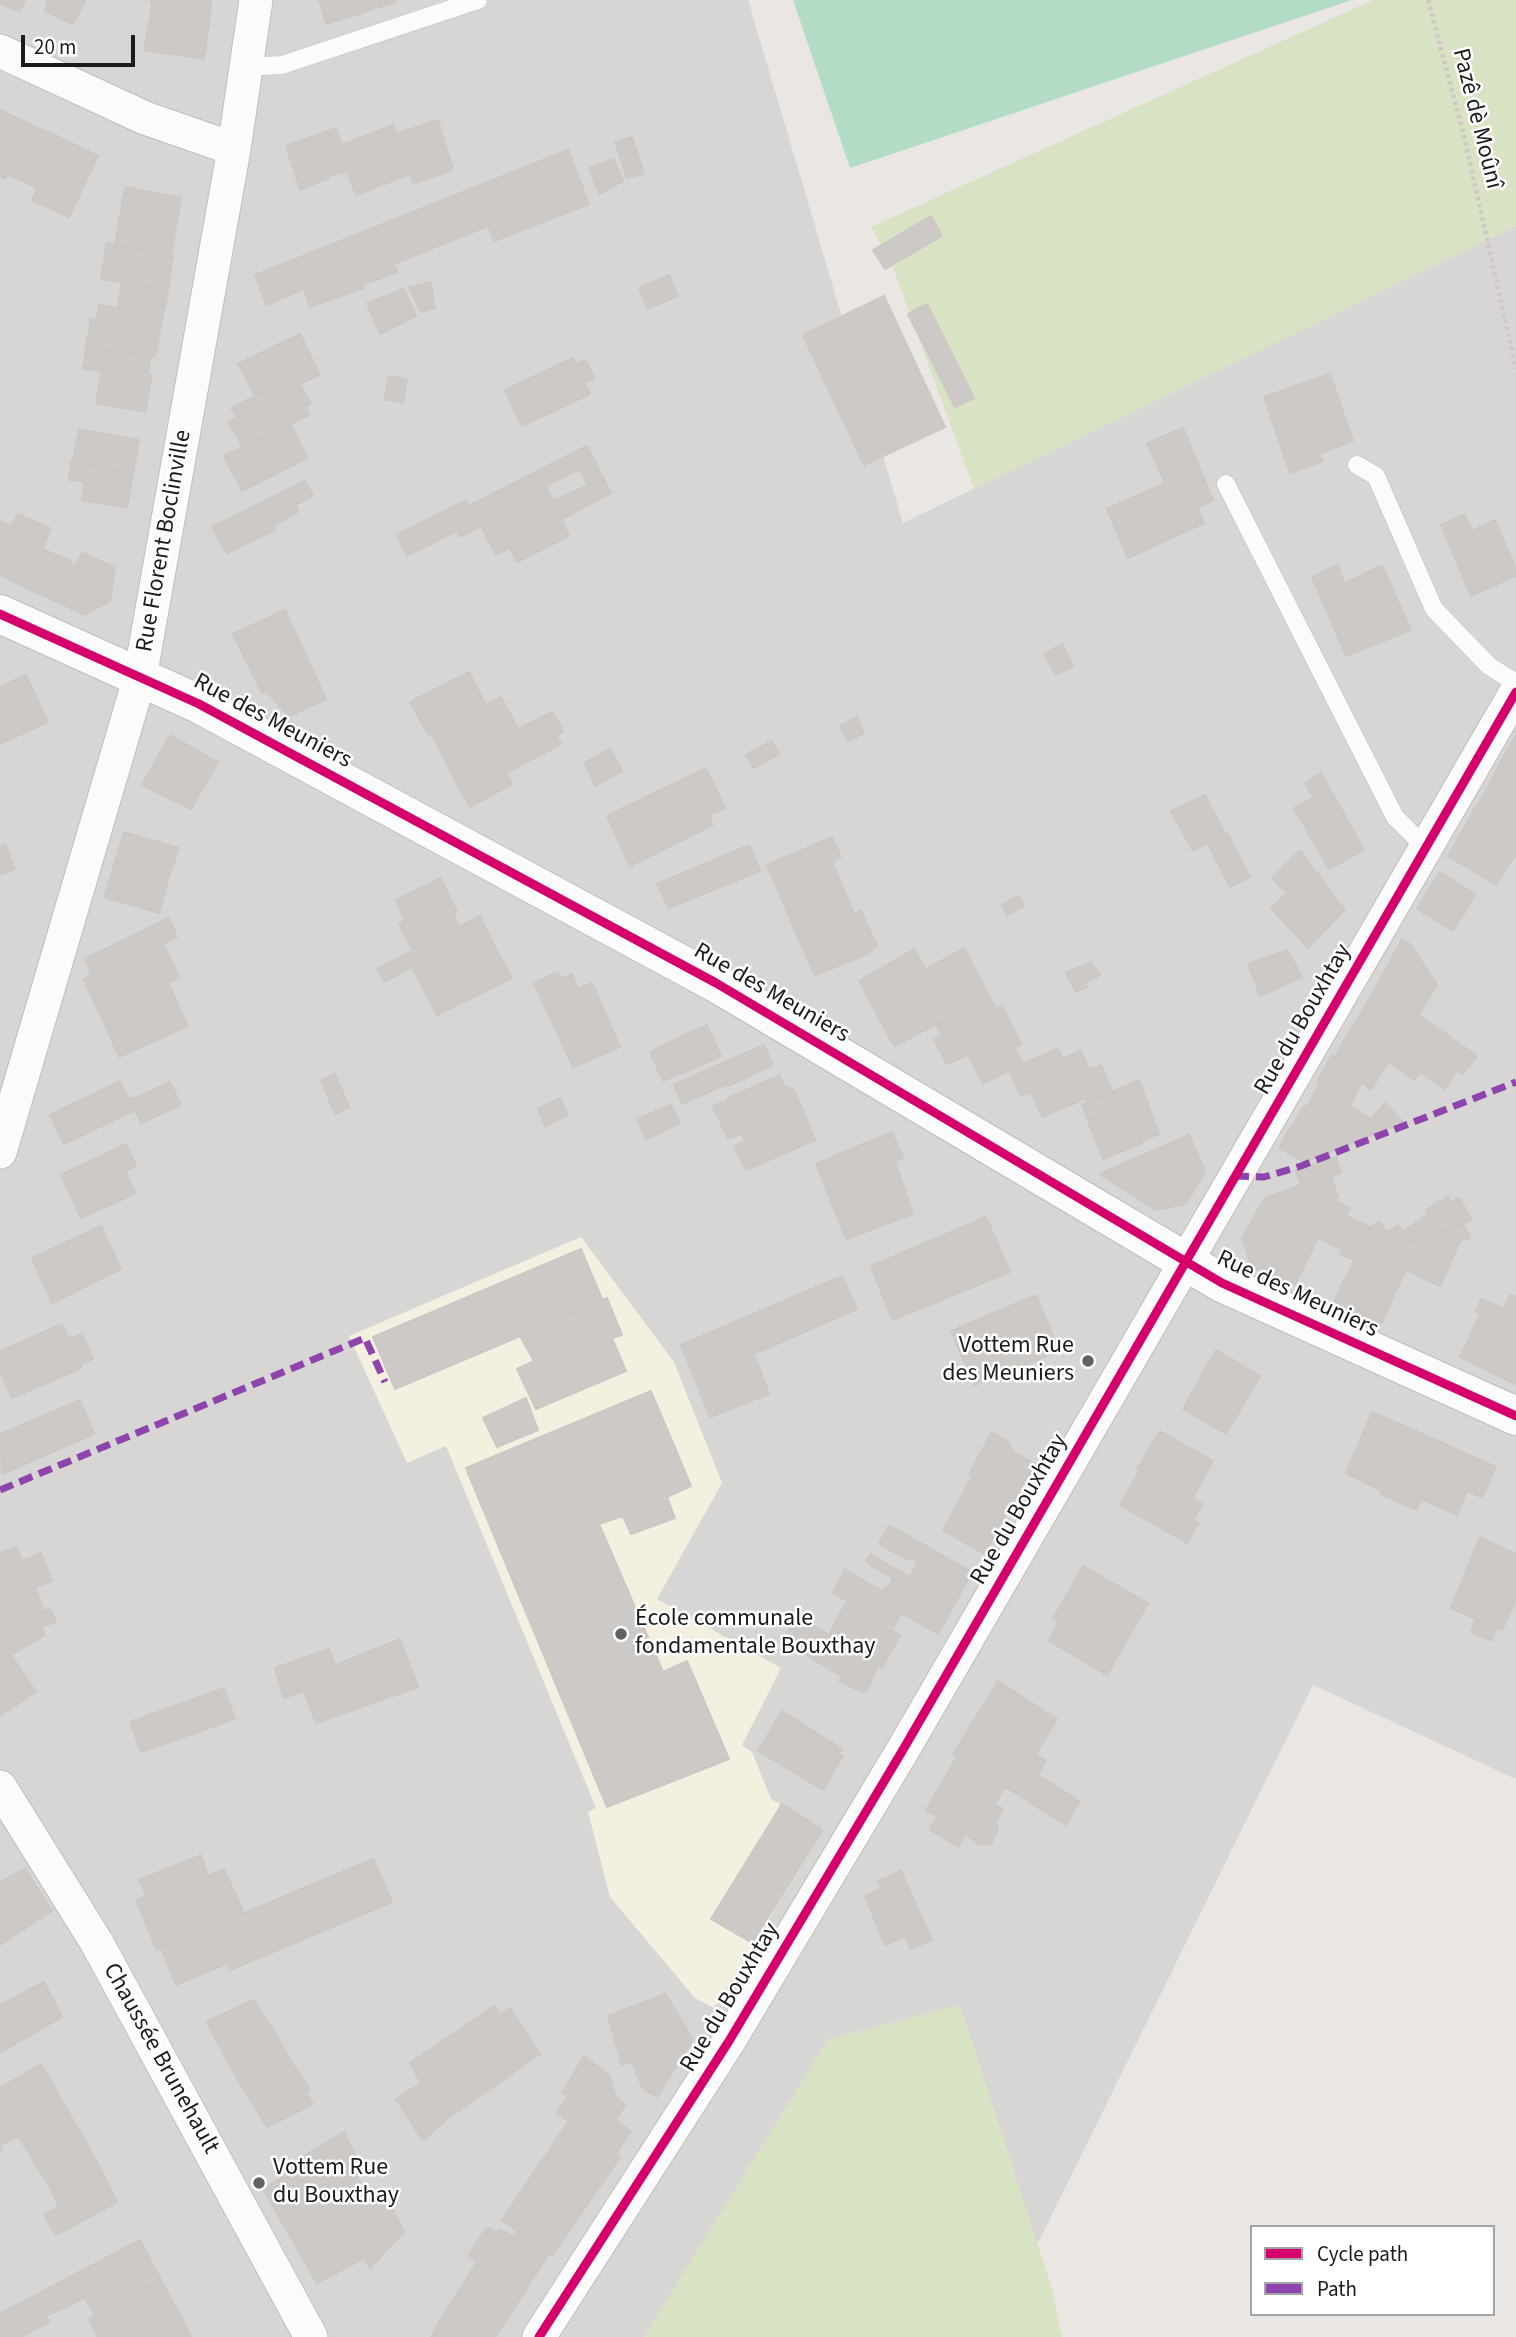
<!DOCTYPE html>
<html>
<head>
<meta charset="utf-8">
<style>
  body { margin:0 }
  #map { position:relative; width:1516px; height:2337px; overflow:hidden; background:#e9e6e3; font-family:"Source Sans 3",sans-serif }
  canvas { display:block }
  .legend { position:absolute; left:1250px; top:2225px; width:245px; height:91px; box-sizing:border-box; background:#fff; border:2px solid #a4a4a4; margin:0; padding:9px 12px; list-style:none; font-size:21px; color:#1b1b1b }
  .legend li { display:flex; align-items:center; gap:14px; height:35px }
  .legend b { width:35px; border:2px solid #a4a4a4 }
  .scale { position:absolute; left:21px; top:35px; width:114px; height:32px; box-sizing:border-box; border:4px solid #1b1b1b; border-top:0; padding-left:9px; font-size:21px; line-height:24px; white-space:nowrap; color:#1b1b1b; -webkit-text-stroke:5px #fff; paint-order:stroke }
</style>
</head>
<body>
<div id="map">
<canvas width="1516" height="2337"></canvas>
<ul class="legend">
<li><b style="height:9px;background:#d6006c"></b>Cycle path</li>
<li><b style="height:9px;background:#8e44ad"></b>Path</li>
</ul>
<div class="scale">20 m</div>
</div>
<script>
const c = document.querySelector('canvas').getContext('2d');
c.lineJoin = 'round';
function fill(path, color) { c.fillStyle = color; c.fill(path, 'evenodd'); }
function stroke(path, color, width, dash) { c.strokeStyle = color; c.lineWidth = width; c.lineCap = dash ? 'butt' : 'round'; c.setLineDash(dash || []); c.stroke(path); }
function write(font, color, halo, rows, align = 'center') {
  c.font = font + ' "Source Sans 3",sans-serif'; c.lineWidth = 5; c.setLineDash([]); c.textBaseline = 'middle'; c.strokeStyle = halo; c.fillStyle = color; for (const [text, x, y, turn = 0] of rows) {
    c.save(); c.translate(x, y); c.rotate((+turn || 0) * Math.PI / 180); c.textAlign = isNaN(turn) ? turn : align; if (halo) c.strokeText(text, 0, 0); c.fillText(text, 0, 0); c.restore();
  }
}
fill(new Path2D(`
  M0,0H748L903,523L1516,226V1779L1313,1685L1039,2241L966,2337H0Z`), '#d8d6d5');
fill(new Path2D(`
  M581,1237L674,1362L722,1483L657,1599L781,1668L742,1745L752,1752L771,1799L824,1830L714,2008L695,1998L610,1897L588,1812L596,1808L446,1446L407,1463L349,1336Z`), '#f3f0df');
fill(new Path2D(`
  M1373,0H1516V226L974,489L891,262L871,227Z
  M960,2005L1052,2289L1062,2337H644L828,2039Z`), '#d8e3c4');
fill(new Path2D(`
  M793,0H1352L850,168Z`), '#b3dcc6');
const building = new Path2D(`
  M0,0H25L20,11L0,4Z
  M47,0H86L73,24L45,11Z
  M151,0H211L210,16L152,8Z
  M319,0H396V2L326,24Z
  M152,8L210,16L204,59L144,50Z
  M0,110L31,125L5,179L0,176Z
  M438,120L453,170L413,183L396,134Z
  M31,125L61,138L38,188L7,174Z
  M393,125L410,174L356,195L347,171L328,176L322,159L344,151L342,145Z
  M336,128L344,151L322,159L329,178L300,190L286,146Z
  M632,137L644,174L627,178L615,142Z
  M61,138L98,156L69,217L32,200Z
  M568,150L589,204L494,241L488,226L394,264L397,272L362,285L364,288L310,307L304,289L266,305L255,275Z
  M614,159L623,181L599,194L589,168Z
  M125,187L181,198L171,254L115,245Z
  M931,216L942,236L885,269L873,250Z
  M107,243L173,255L168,290L101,279Z
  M669,275L678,296L647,309L639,288Z
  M431,282L435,308L421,312L409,287Z
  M122,283L168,290L155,357L86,347L91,319L97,320L99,305L118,308Z
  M404,289L416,316L380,334L367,303Z
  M884,296L945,427L864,465L803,335Z
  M927,304L974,398L955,407L908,314Z
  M300,334L316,367L255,395L238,364Z
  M86,347L151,356L148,375H152L145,412L96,403L102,371L83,369Z
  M573,358L576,364L586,360L594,378L516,414L505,390Z
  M316,367L319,375L300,384L311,403L306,407L309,415L243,447L228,422L237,418L231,408Z
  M1330,374L1353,441L1319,454L1323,461L1290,473L1264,397Z
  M389,376L407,380L403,403L384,399Z
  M584,382L590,394L522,426L516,414Z
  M291,425L307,458L242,491L224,456Z
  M1183,428L1213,500L1197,508L1204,523L1128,558L1107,509L1165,483L1147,443Z
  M79,429L139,440L133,474L73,462Z
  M587,446L611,493L562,519L569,536L517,562L509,548L496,555L481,526L471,532L458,504L465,500L469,506ZM580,469L588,485L553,501L546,486Z
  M71,461L133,474L127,508L82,500L85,482L69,480Z
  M305,481L313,496L295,505L298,512L273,526L275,530L227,553L212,527Z
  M458,504L471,532L460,537L457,531L407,556L397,535Z
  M18,514L51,529L25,587L0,575V521L12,526Z
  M1465,514L1472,531L1495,520L1516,569V576L1471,596L1441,525Z
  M42,549L71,561L69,564L75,567L82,553L115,567L110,601L85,615L25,587Z
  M1338,565L1344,584L1382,565L1411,630L1346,656L1312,577Z
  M285,610L326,699L289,716L266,691L262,693L233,634Z
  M1062,644L1073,666L1056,675L1044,654Z
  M469,672L486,705L428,734L410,702Z
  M26,675L48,722L0,744V687Z
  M501,697L518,729L552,712L561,726L455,781L431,733Z
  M857,717L864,733L848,741L840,726Z
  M561,726L563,732L556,735L561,744L506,773L512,784L470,807L455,781Z
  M170,735L218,762L191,809L142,785Z
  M1516,735V762L1504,755Z
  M772,741L779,754L753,768L746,755Z
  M610,749L622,771L596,786L584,763Z
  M1504,755L1516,762V805L1488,787Z
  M706,768L725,808L709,815L713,825L630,866L607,816Z
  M1321,773L1364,850L1329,869L1294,808L1314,798L1305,783Z
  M1488,787L1516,805V843L1471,815Z
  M1205,795L1225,834L1193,851L1171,811Z
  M1471,815L1516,843V854L1496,885L1448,856Z
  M124,832L179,848L168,880L114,865Z
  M1228,834L1250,877L1230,887L1208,844Z
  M832,837L841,857L832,861L839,878L783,902L767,865Z
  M5,844L15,869L0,875V846Z
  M749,845L760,871L669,908L657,884Z
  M1300,850L1345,910L1308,948L1271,908L1287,893L1272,878Z
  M114,865L168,880L159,913L104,897Z
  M1440,872L1475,894L1465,912L1429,889Z
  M441,878L457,912L453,915L459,927L413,951L399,924L405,921L396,900Z
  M839,878L854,914L798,938L783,902Z
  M1429,889L1465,912L1453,931L1417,909Z
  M1018,896L1024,906L1007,915L1002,905Z
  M861,911L877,946L869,950L870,953L815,975L798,938Z
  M480,916L496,949L421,984L412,967L384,982L377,969Z
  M169,918L177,937L163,944L174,965L94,1002L84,979L92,975L85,959Z
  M1402,939L1410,944L1437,985L1417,1017L1374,991Z
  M964,948L976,972L910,1005L899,984Z
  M496,949L512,978L437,1015L421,984Z
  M914,949L926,970L869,999L859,981Z
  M1287,950L1302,977L1260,996L1248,964Z
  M1091,962L1100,975L1085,983L1087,987L1076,992L1066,973Z
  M174,965L179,977L168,982L174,996L106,1027L94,1002Z
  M558,972L562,979L572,974L578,989L592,983L620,1047L573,1067L534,983Z
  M976,972L996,1009L942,1035L936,1024L947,1019L934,994Z
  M899,984L910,1005L881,1022L869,999Z
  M1374,991L1417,1017L1403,1039L1361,1013Z
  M933,993L947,1019L894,1046L881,1022Z
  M174,996L188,1026L119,1057L106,1027Z
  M1002,1006L1013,1027L997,1035L987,1013Z
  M987,1013L997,1035L1013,1027L1021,1044L974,1067L968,1055L947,1064L934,1039Z
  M1361,1013L1403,1039L1388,1062L1346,1037Z
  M1419,1015L1477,1056L1463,1074L1406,1034Z
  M707,1025L721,1056L679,1075L665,1044Z
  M1406,1034L1458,1070L1444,1089L1413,1067L1418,1059L1398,1046Z
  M1346,1037L1388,1062L1371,1090L1335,1057Z
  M665,1044L679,1074L663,1081L650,1052Z
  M764,1045L773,1065L728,1086L720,1064Z
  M1398,1046L1418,1059L1413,1067L1420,1072L1415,1080L1388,1062Z
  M1014,1047L1022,1064L983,1084L974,1067Z
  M1058,1048L1063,1059L1081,1050L1089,1070L1101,1065L1113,1093L1087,1103L1086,1098L1070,1105L1057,1076L1051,1078L1041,1056Z
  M1332,1055L1362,1081L1350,1106L1371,1119L1385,1103L1403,1122L1366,1138L1333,1120L1346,1097L1317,1081Z
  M1041,1056L1051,1078L1057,1076L1070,1105L1042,1117L1031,1092L1021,1096L1009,1070Z
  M720,1064L727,1084L682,1104L674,1085Z
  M335,1074L349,1107L335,1114L321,1080Z
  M780,1075L784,1086L793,1090L802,1108L743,1133L728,1098Z
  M1139,1080L1159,1134L1141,1141L1127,1105L1088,1121L1082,1105Z
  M120,1081L127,1097L134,1099L170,1082L181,1105L141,1123L135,1110L64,1144L50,1115Z
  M1320,1082L1346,1097L1333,1120L1307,1107Z
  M560,1098L568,1115L545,1126L538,1109Z
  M729,1100L743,1133L728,1139L713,1106Z
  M671,1105L680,1123L646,1139L637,1119Z
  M1127,1105L1142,1143L1103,1159L1088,1121Z
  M1304,1106L1350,1129L1340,1146L1323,1137L1320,1142L1292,1127Z
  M802,1108L815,1140L760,1164L746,1132Z
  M1291,1126L1320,1142L1323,1137L1340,1146L1350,1129L1366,1138L1304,1162L1279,1148Z
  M746,1132L760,1164L746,1170L734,1146L745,1142L742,1134Z
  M892,1132L903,1158L895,1161L913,1214L846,1239L816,1164Z
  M1189,1135L1205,1171L1186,1204L1156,1210L1099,1174Z
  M126,1144L136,1166L125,1171L136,1193L81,1218L61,1175Z
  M1336,1157L1341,1173L1331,1175L1338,1197L1331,1199L1350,1208L1333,1245L1293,1225L1302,1206L1279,1193L1301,1185L1296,1171Z
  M1279,1193L1302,1206L1271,1275L1252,1267L1242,1238L1265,1198Z
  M1448,1196L1451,1202L1459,1198L1472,1220L1411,1242L1403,1232L1428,1214L1426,1210Z
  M1346,1216L1370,1227L1379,1222L1387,1232L1398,1225L1411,1242L1396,1246L1395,1251L1391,1249L1370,1289L1346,1280L1354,1260L1340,1254L1342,1250L1333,1245Z
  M986,1217L1010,1272L892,1320L871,1266Z
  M1293,1225L1318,1237L1295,1285L1271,1275Z
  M1464,1225L1470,1238L1460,1241L1440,1286L1406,1270L1396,1290L1376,1279L1391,1249L1395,1251L1396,1246Z
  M101,1226L121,1269L52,1303L32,1258Z
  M581,1249L603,1301L395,1389L373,1337Z
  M842,1276L857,1309L754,1354L769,1394L710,1417L681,1345Z
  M1344,1279L1370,1289L1360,1314L1334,1302Z
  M1376,1279L1396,1290L1382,1323L1360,1314Z
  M1036,1295L1059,1351L974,1385L951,1331Z
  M1510,1295L1516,1297V1331L1476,1312L1481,1299L1504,1309Z
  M607,1298L622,1335L612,1338L626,1371L536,1409L517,1369L534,1361L520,1336Z
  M1480,1315L1510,1328L1490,1372L1460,1357Z
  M62,1324L69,1339L82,1334L93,1359L80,1364L81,1368L12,1398L0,1371V1351Z
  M1510,1328L1516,1331V1384L1490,1372Z
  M1216,1350L1260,1376L1226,1434L1183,1409Z
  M651,1391L691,1486L667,1497L675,1518L631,1534L623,1516L599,1524L663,1672L687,1661L729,1759L607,1807L466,1468Z
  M526,1398L538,1430L497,1447L483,1418Z
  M80,1400L94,1434L2,1474L0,1434Z
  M1372,1412L1409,1428L1382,1491L1346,1473Z
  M1409,1428L1445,1444L1417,1510L1380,1494Z
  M1160,1431L1213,1461L1192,1499L1137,1469Z
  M992,1432L1010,1443L1011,1450L1035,1464L1014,1500L969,1474Z
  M1445,1444L1496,1467L1482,1497L1467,1491L1457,1515L1421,1499Z
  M1140,1470L1202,1504L1193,1521L1198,1523L1187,1543L1120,1505Z
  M972,1477L1014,1500L984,1554L943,1530Z
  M889,1525L972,1572L955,1603L910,1577L918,1562L910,1557L908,1560L879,1544Z
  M1480,1537L1516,1554V1600L1502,1630L1496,1628L1492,1641L1471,1632L1476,1619L1451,1608Z
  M16,1547L22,1561L41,1553L48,1571L0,1591V1553Z
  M870,1554L955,1603L938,1634L901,1613L893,1628L833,1593L845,1569L883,1592L885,1587L887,1589L893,1578L866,1562Z
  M1083,1566L1148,1603L1107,1675L1049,1641L1059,1621L1053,1619Z
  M48,1571L52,1581L35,1587L44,1611L0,1629V1591Z
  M846,1603L900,1635L882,1668L878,1666L867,1690L862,1692L839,1681L842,1677L783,1640L797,1616L829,1635Z
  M50,1609L56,1622L41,1627L45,1635L11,1655L36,1692L0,1716V1629Z
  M400,1639L418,1687L316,1723L304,1691L284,1698L275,1668L329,1649L335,1665Z
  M998,1681L1057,1719L1032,1760L973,1722Z
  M224,1688L235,1719L141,1752L130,1722Z
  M782,1711L842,1749L838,1754L843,1756L823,1790L758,1751Z
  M973,1722L1032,1760L1036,1754L1046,1760L1038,1775L1080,1801L1066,1825L953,1754Z
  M957,1757L1005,1787L994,1804L1003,1809L996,1822L998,1829L991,1844H979L965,1834L958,1847L930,1830L937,1817L926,1810Z
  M782,1804L823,1830L752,1943L711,1919Z
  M201,1855L208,1876L224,1869L244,1914L157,1950L136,1900L147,1896L139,1880Z
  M373,1859L392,1902L230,1970L228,1963L176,1985L161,1948Z
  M25,1868L38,1889L0,1912V1883Z
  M901,1871L932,1940L910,1949L905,1936L885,1945L865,1896L882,1888L878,1881Z
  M38,1889L52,1911L0,1945V1912Z
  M44,1982L62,2017L0,2053V2005Z
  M665,1994L693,2039L657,2097L643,2089L632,2062L622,2065L608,2016Z
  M253,2000L275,2033L226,2059L207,2022Z
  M494,2006L500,2014L510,2008L540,2054L447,2119L423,2141L396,2099L421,2083L410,2063Z
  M275,2033L292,2063L244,2090L226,2059Z
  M584,2057L609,2074L615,2096L625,2105L615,2120L631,2131L616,2154L557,2113L568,2096L562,2092Z
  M292,2063L310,2090L306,2092L313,2104L267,2127L244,2090Z
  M41,2064L62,2101L0,2136V2088Z
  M62,2101L97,2162L50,2187L18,2136L0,2145L3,2149L0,2151V2136Z
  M568,2122L620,2157L552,2256L502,2220Z
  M344,2132L359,2163L353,2167L363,2190L372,2203L386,2196L404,2232L370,2268L364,2258L317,2283L263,2189L299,2167L295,2161Z
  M97,2162L117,2202L56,2235L44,2215L59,2206L50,2187Z
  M487,2227L497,2233L499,2229L514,2237L517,2231L549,2254L512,2311L465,2281L477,2262L468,2256Z
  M140,2240L161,2280L95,2316L85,2298L46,2316L49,2322L22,2337H0V2314Z
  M161,2280L182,2319L151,2337H98L89,2319Z
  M465,2281L512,2311L495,2337H475L442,2317Z
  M442,2317L475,2337H431Z
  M182,2319L191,2337H151Z`);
fill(building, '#ccc9c6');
stroke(building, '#ccc8c5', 2);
const service = new Path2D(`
  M245,67L282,65L478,0
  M1357,465L1376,476L1434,609L1489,666L1516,683
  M1226,484L1395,817L1426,848`);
const minor = new Path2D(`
  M0,51L145,118L234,149
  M0,1152L140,677L234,149L256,0
  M0,1787L97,1943L311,2337
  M539,2337L729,2041L904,1748L1516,692`);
const tertiary = new Path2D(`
  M0,614L199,704L716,983L1222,1283L1516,1416`);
stroke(service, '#bfbdbc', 19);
stroke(minor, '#bfbdbc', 35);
stroke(tertiary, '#bfbdbc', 40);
stroke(new Path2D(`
  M1428,0L1463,132L1516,369`), '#d3c6c6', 4.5, [3.5, 3.5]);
stroke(service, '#fcfbfb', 18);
stroke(minor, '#fcfbfb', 33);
stroke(tertiary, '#fcfbfb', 38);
stroke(new Path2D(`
  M1235,1176L1264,1177L1301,1166L1516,1082
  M0,1490L365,1338L385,1382`), '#8e44ad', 7, [14, 7]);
stroke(new Path2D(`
  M0,614L199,704L716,983L1222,1283L1516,1416
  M539,2337L729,2041L904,1748L1516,692`), '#d6006c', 9);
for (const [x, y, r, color] of [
  [1088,1361,7,"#636261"],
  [621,1634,7,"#636261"],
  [259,2183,7,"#636261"]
]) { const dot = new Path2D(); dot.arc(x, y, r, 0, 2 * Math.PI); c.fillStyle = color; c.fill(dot); stroke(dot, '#fff', 2.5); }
write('24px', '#1b1b1b', '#fff', [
  ["Pazê dè Moûnî",1476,119,76],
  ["Rue Florent Boclinville",165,541,-80],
  ["Rue des Meuniers",272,722,28],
  ["Rue des Meuniers",771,994,30],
  ["Rue du Bouxhtay",1304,1020,-60],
  ["Rue des Meuniers",1297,1295,25],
  ["Rue du Bouxhtay",1020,1510,-60],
  ["Rue du Bouxhtay",731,1998,-59],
  ["Chaussée Brunehault",160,2059,61]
]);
write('24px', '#1b1b1b', '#fff', [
  ["Vottem Rue",1074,1347,"right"],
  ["des Meuniers",1074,1375,"right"],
  ["École communale",635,1620],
  ["fondamentale Bouxthay",635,1648],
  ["Vottem Rue",273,2169],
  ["du Bouxthay",273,2197]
], 'left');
</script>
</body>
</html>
